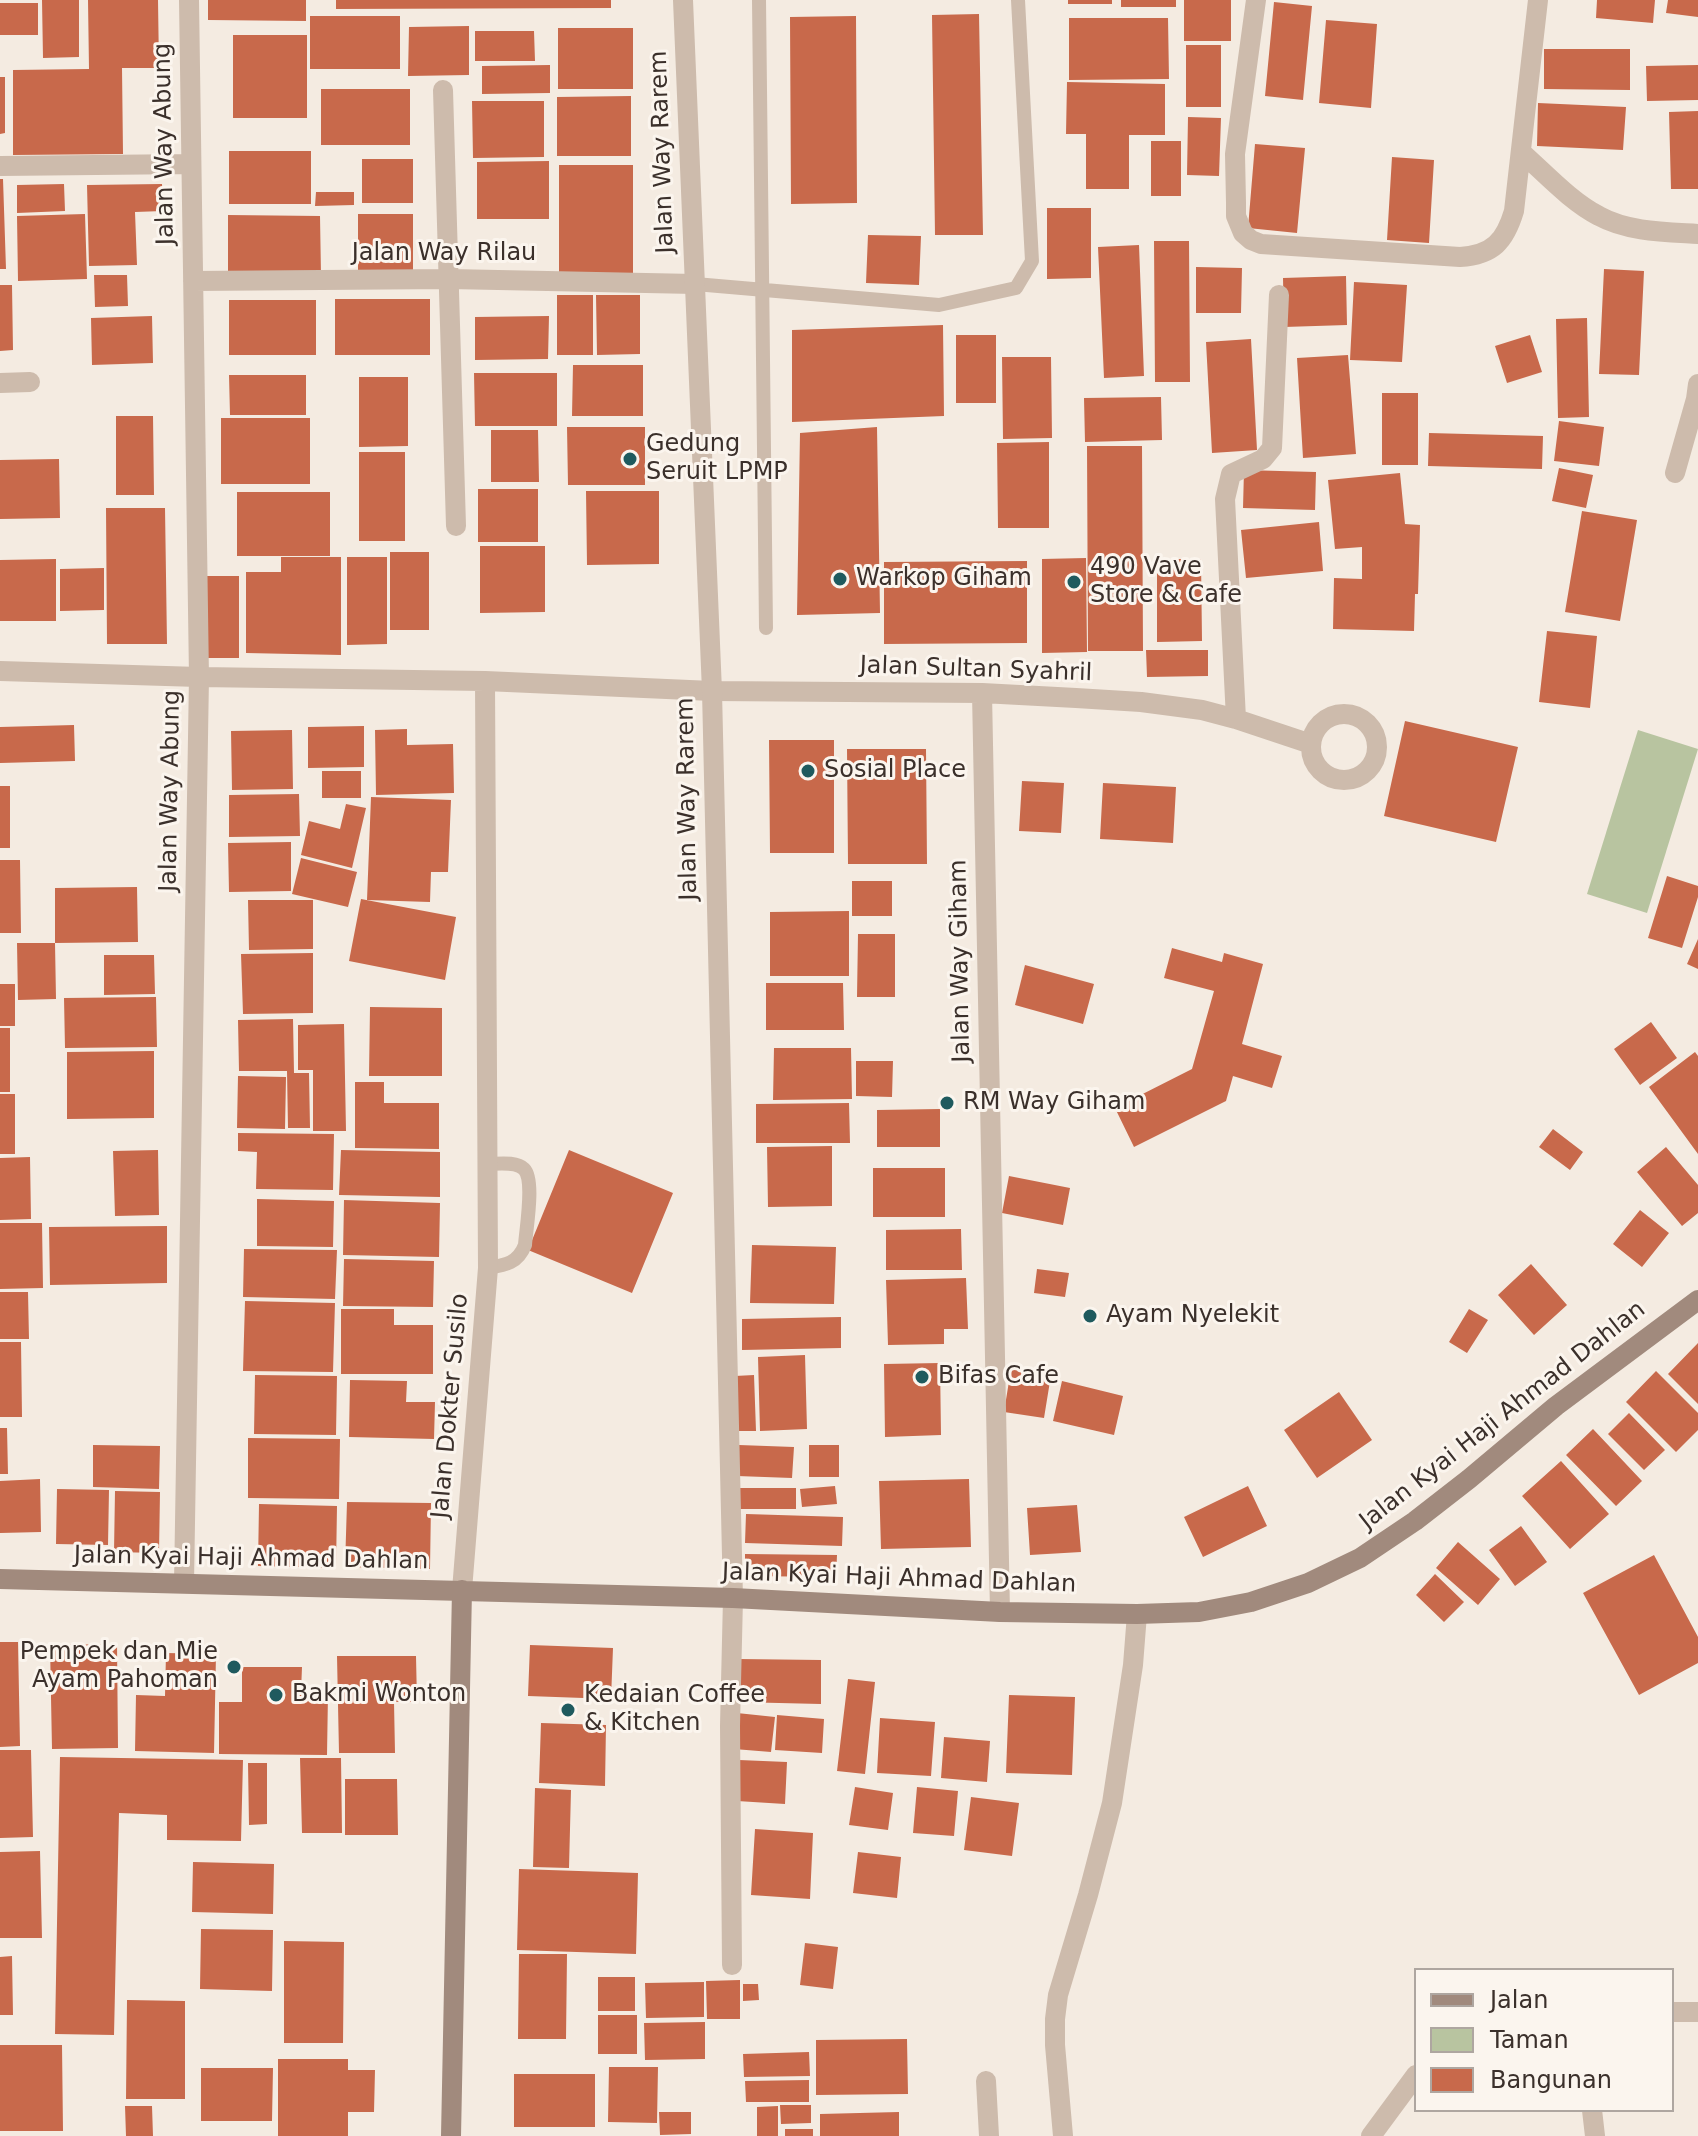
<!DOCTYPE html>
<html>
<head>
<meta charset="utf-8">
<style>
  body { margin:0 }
  #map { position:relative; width:1698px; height:2136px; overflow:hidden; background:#f4ebe1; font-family:"DejaVu Sans",sans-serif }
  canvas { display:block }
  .legend { position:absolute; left:1414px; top:1968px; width:260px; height:144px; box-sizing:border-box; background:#fbf5ee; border:2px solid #aea6a0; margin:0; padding:10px 14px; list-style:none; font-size:24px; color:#3b302b }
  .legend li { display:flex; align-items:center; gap:16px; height:40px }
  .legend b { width:40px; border:2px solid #aea6a0 }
</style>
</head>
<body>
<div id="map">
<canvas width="1698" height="2136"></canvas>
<ul class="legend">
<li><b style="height:10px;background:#a18a7d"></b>Jalan</li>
<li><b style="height:22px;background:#b8c4a0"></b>Taman</li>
<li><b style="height:22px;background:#c8694b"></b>Bangunan</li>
</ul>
</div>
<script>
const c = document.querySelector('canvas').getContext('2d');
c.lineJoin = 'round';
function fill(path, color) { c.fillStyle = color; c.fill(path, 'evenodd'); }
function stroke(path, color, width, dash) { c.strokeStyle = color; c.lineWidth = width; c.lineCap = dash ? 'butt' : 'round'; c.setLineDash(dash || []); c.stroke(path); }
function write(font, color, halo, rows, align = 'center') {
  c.font = font + ' "DejaVu Sans",sans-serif'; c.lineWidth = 6; c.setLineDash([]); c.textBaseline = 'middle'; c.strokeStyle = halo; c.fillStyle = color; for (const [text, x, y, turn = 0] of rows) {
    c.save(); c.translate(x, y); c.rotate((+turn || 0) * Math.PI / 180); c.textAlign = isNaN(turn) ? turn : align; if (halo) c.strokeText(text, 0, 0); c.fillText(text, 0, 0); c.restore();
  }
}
fill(new Path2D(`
  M1638,730L1698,749L1647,913L1587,894Z`), '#b8c4a0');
fill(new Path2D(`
  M42,0H79V57L43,58Z
  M88,0H158L159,68H122L123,154L13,155V70L89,69Z
  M208,0H306V21L208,20Z
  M336,0H611V8L336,9Z
  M1068,0H1112V4H1068Z
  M1121,0H1176V7H1121Z
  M1184,0H1231V41H1184Z
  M1597,0H1655L1653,23L1596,18Z
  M1668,0H1698V17L1666,13Z
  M1274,2L1312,6L1303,100L1265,96Z
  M0,3H38V35H0Z
  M979,14L983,235H935L932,15Z
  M310,16H400V69H310Z
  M856,16L857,203L791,204L790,17Z
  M1069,18H1168L1169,79L1069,80Z
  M1326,20L1377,24L1371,108L1319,103Z
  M469,26V75L408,76L409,27Z
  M558,28H633V89H558Z
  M475,31H534L535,61H475Z
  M233,35H307V118H233Z
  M1186,45H1221V107H1186Z
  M1544,49H1630V90L1544,89Z
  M550,65V93L482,94V66Z
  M1698,65V100L1647,101L1646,66Z
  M0,77H5V133L0,134Z
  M1067,82L1165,84V135H1129V189H1086V134H1066Z
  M321,89H410V145H321Z
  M631,96V156H557V97Z
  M472,101H544V157L473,158Z
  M1538,103L1626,107L1623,150L1537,146Z
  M1698,111V189H1671L1669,112Z
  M1188,117L1221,118L1219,176L1187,175Z
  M1151,141H1181V196H1151Z
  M1255,144L1305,148L1297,233L1248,228Z
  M229,151H311V204H229Z
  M1392,157L1434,160L1429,243L1387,240Z
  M362,159H413V203H362Z
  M549,161V219H477V162Z
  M559,165H633V274H559Z
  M0,179H3L6,269H0Z
  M64,184L65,211L17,213V185Z
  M162,184L163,211L135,212L137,265L89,266L87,185Z
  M316,192H354V205L315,206Z
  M1047,208H1091V278L1047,279Z
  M85,214L87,279L18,281L17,216Z
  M358,214H413V276H358Z
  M228,215L320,216L321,276H228Z
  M868,235L921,236L919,285L866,283Z
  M1154,241H1189L1190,382H1155Z
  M1139,245L1144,376L1104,378L1098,247Z
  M1196,267L1242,268L1241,313H1196Z
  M1604,269L1644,271L1639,375L1599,374Z
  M94,275H127L128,306L95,307Z
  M1346,276L1347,325L1284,327L1283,278Z
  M1354,282L1407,285L1402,362L1350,360Z
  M0,285H12L13,350L0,351Z
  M557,295H593V355H557Z
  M596,295H640V354L597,355Z
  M335,299H430V355H335Z
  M229,300H316V355H229Z
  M152,316L153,363L92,365L91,318Z
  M549,316L548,359L475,360V317Z
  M1587,318L1589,417L1558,418L1556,319Z
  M943,325L944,416L792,422V330Z
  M956,335H996V403H956Z
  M1530,335L1542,372L1507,383L1495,346Z
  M1251,339L1257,450L1212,453L1206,342Z
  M1348,355L1356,454L1303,458L1297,358Z
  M1002,357H1051L1052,438L1003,439Z
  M573,365H643V416H572Z
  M474,373H557V426H475Z
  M229,375H306V415H230Z
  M359,377H408V446L359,447Z
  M1382,393H1418V465H1382Z
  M1161,397L1162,440L1085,442L1084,398Z
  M116,416H153L154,495H116Z
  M221,418H310V484H221Z
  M1559,421L1604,427L1599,466L1554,461Z
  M567,427H645V485H568Z
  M877,427L880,613L797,615L800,433Z
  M491,430H538L539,482H491Z
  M1429,433L1543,436L1542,469L1428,466Z
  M1049,442V528H998L997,443Z
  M1087,446H1142L1143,651H1088Z
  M359,452H405V541H359Z
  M59,459L60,518L0,519V460Z
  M1559,468L1593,475L1586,508L1552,501Z
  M1244,470L1316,472L1315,510L1243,508Z
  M1400,473L1405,524L1420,525L1418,594H1415L1414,631L1333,629L1334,578L1362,579V547L1335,549L1328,480Z
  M478,489H538V542H478Z
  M586,491H659V564L587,565Z
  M237,492H330V556H237Z
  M106,508H165L167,644H107Z
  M1582,511L1637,520L1620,621L1565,612Z
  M1319,522L1323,571L1246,578L1241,530Z
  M480,546H545V612L480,613Z
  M390,552H429V630H390Z
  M281,557H341V655L246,653V572H281Z
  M347,557H387V644L347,645Z
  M1086,558L1087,652L1042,653V559Z
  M56,559V621H0V560Z
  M1157,559H1201L1202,641L1157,642Z
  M1027,561V643L884,644V562Z
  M104,568V610L60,611V569Z
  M206,576H239V658H206Z
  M1547,631L1597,636L1590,708L1539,702Z
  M1146,650H1208V676L1147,677Z
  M1405,721L1518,747L1496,842L1384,816Z
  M74,725L75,761L0,763V727Z
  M364,726V767L308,768V727Z
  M407,729V745L453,744L454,793L376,795L375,730Z
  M292,730L293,789L232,790L231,731Z
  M769,740H834V853H770Z
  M847,749H926L927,864H848Z
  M322,771H361V798H322Z
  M1022,781L1064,783L1061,833L1019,831Z
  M1103,783L1176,787L1173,843L1100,839Z
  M0,786H10V848H0Z
  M299,794L300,836L229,837V795Z
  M371,797L451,800L448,872H431L430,902L367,900Z
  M346,804L366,808L352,868L301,855L309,821L340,829Z
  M291,842V891L229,892L228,843Z
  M301,858L357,872L348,907L292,894Z
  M0,860H20L21,933H0Z
  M1667,876L1698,886V897L1682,948L1648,938Z
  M852,881H892V916H852Z
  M137,887L138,942L55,943V888Z
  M361,899L456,917L445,980L349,961Z
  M248,900H313V949L249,950Z
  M849,911V976H770V912Z
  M858,934H895V997H857Z
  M1698,939V969L1687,964Z
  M17,943H55L56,999L18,1000Z
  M1172,948L1222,962L1224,953L1263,964L1242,1044L1282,1056L1272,1088L1233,1076L1226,1101L1134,1147L1115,1108L1192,1069L1214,991L1164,978Z
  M313,953V1013L243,1014L241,954Z
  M104,955H154L155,994L104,995Z
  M1025,965L1094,984L1083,1024L1015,1005Z
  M766,983H843L844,1030H766Z
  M0,984H15V1026H0Z
  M156,997L157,1047L65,1048L64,998Z
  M370,1007L442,1008V1076H369Z
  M293,1019L294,1073H309L310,1128H288L287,1071H239L238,1020Z
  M1651,1022L1677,1058L1640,1085L1614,1049Z
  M344,1024L346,1131H313V1070H298V1025Z
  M0,1028H10V1092H0Z
  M774,1048H851L852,1099L773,1100Z
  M154,1051V1118L67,1119V1052Z
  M1695,1052L1698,1056V1154L1649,1087Z
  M856,1061H893L892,1097L856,1096Z
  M238,1076L286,1077L285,1129L237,1128Z
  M355,1082H384V1103H439V1149L355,1148Z
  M0,1094H15V1154H0Z
  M849,1103L850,1143H756V1104Z
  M940,1109V1147H877V1110Z
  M1553,1129L1583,1152L1570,1170L1539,1147Z
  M238,1133L334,1134L333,1190L256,1189L257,1152L238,1151Z
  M832,1146V1206L768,1207L767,1147Z
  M1666,1147L1698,1185V1213L1682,1226L1637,1172Z
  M158,1150L159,1215L115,1216L113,1151Z
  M341,1150L440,1152V1197L339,1195Z
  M569,1150L673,1193L632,1293L528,1250Z
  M30,1157L31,1219L0,1220V1158Z
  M873,1168H945V1217H873Z
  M1009,1176L1070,1188L1063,1225L1002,1213Z
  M257,1199L334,1201L333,1247L257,1246Z
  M344,1200L440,1203L439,1257L343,1255Z
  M1640,1210L1669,1233L1642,1267L1613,1244Z
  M0,1223H42L43,1288L0,1289Z
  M167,1226V1283L50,1285L49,1227Z
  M961,1229L962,1270H886V1230Z
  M752,1245L836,1247L834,1304L750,1303Z
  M244,1249L337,1250L335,1299L243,1297Z
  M344,1259L434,1261L433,1307L343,1306Z
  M1531,1264L1567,1305L1534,1335L1498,1295Z
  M1037,1269L1069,1273L1065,1297L1034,1293Z
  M966,1278L968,1329H944V1344L888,1345L886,1280Z
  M0,1292H28L29,1339H0Z
  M245,1301L335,1303L333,1372L243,1371Z
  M341,1309H394V1325H433V1374H341Z
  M1469,1309L1488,1320L1467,1353L1449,1342Z
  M841,1317V1348L742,1350V1319Z
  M0,1342H21L22,1417H0Z
  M1698,1343V1404L1668,1374Z
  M805,1355L807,1429L760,1431L758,1357Z
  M940,1363L941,1435L885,1437L884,1364Z
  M1011,1369L1051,1375L1044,1418L1004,1412Z
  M1656,1371L1698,1413V1430L1676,1452L1626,1402Z
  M255,1375L337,1376L336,1435L254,1434Z
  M754,1375L756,1431H736L735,1376Z
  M350,1380L407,1381L406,1402H435L434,1439L349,1437Z
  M1062,1381L1123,1396L1114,1435L1053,1421Z
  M1339,1392L1372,1440L1317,1478L1284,1430Z
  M1629,1413L1665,1450L1644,1470L1608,1434Z
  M0,1428H7L8,1474H0Z
  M1593,1429L1642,1481L1616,1506L1566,1455Z
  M248,1438L340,1439L339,1499L248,1498Z
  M93,1445L160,1446L159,1489L93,1487Z
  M739,1445L794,1447L792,1478L737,1476Z
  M809,1445H839V1477H809Z
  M1561,1461L1609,1514L1570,1549L1522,1496Z
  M40,1479L41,1532L0,1533V1481Z
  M969,1479L971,1547L881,1549L879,1481Z
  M835,1486L837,1504L802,1507L800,1489Z
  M1248,1486L1267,1526L1203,1557L1184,1517Z
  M737,1488H796V1509H737Z
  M57,1489L109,1490L108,1545L56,1544Z
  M115,1491L160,1492L159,1553L114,1552Z
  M347,1502L431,1503L430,1569L345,1567Z
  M259,1504L337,1506L336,1568L258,1566Z
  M1077,1505L1081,1552L1030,1555L1027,1508Z
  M746,1514L843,1517L842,1546L745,1543Z
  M1521,1526L1547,1562L1515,1586L1489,1550Z
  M1458,1542L1500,1579L1478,1605L1436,1568Z
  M745,1554L837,1555L836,1577L745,1576Z
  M1654,1555L1698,1637V1663L1639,1695L1583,1593Z
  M1435,1574L1464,1602L1444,1622L1416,1595Z
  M0,1642H18L20,1746L0,1747Z
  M117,1644L118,1748L52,1749L50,1645Z
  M530,1645L613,1648L611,1699L528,1696Z
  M166,1653L216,1654L214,1753L135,1751L136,1695L165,1696Z
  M337,1656H416L417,1702H394L395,1753H339Z
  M738,1659L821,1660V1704L737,1702Z
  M242,1667H302L301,1692L328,1693L327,1755L219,1754V1702H242Z
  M848,1679L875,1682L865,1774L837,1771Z
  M1009,1695L1075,1697L1072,1775L1006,1773Z
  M737,1713L775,1717L771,1752L734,1749Z
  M777,1715L824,1719L822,1753L775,1750Z
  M880,1718L935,1722L931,1776L877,1773Z
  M541,1723L606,1725L605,1786L539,1783Z
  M944,1737L990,1741L987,1782L941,1778Z
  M0,1750H31L33,1837L0,1838Z
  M60,1757L243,1760L241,1841L167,1840V1815L119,1813L114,2035L55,2034Z
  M300,1758H341L342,1833H302Z
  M739,1760L787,1762L785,1804L737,1801Z
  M248,1763H267V1824L249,1825Z
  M345,1779H397L398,1835H345Z
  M855,1787L893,1793L888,1830L849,1825Z
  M917,1787L958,1791L954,1836L913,1833Z
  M535,1788L571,1790L569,1868L533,1867Z
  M971,1797L1019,1803L1012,1856L964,1850Z
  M755,1829L813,1833L810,1899L751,1895Z
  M40,1851L42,1938H0V1852Z
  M858,1852L901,1857L897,1898L853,1893Z
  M193,1862L274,1864L273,1914L192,1912Z
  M519,1869L638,1873L636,1954L517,1950Z
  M201,1929L273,1930L272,1991L200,1989Z
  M284,1941L344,1942L343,2043H284Z
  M805,1943L838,1947L833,1989L800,1985Z
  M519,1954H567L566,2039H518Z
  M12,1956L13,2015H0V1957Z
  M598,1977H635V2011H598Z
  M740,1980V2019H707L706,1981Z
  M704,1982V2017L646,2018L645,1983Z
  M743,1984H758L759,2000L743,2001Z
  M127,2000L185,2001V2099H126Z
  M598,2015H637V2054H598Z
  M705,2022V2059L645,2060L644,2023Z
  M907,2039L908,2094L816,2095V2040Z
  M0,2045H62L63,2131H0Z
  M809,2052L810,2076L744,2077L743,2054Z
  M278,2059H348V2070H375L374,2112H348V2136H278Z
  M609,2067H658L657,2123L608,2122Z
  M201,2068H273L272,2121H201Z
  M514,2074H595V2127H514Z
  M809,2080V2102H746L745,2081Z
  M780,2105H811V2123L781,2124Z
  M125,2106H152L153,2136H126Z
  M778,2106V2136H757V2107Z
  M659,2112H691V2134L660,2135Z
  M899,2112V2136H820V2114Z
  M785,2129H813V2136H785Z`), '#c8694b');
stroke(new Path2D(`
  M759,0L766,628
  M695,284L939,305L1016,288L1032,261L1018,0
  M487,1164C498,1164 516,1161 524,1169C535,1180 526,1229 525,1245C518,1263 506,1265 488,1268`), '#cdbbac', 14);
stroke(new Path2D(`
  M1256,0L1235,154L1236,203V216L1243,233L1251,240L1261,244L1460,257C1493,255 1505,241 1514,211L1538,0
  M443,90L456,526
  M1521,152C1545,173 1570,201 1599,216C1628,232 1666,232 1698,234
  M0,166L191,164
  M193,281L449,279L695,284
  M0,383L30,382
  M1675,473L1696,399L1698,384
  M0,671L199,677L485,681L712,691L982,693L1076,698L1141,702L1202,710L1236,719L1311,744
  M982,693L1000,1612
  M1311 747a33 33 0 1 1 66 0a33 33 0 1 1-66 0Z
  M1236,719L1225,499L1231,474L1263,459L1272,448L1279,295
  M184,1583L199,677L189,0
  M462,1590L488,1268L485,681
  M732,1965L730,1726L733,1598
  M1672,2012H1698
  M986,2081L989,2136
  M1592,2110L1595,2136
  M1063,2136L1055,2045V2019L1058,1995L1088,1895L1112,1803L1133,1665L1137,1614
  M1371,2136L1416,2075`), '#cdbbac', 20);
stroke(new Path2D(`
  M683,0L712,691L733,1598`), '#cdbbac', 20);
stroke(new Path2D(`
  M0,1579L733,1598L1000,1612L1137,1614L1199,1612L1251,1602L1308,1583L1360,1558L1415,1521L1469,1479L1556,1406L1698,1300
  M451,2136L462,1590`), '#a18a7d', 20);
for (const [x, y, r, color] of [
  [630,459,8,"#1f5a5e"],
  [840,579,8,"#1f5a5e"],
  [1074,582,8,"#1f5a5e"],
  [808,771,8,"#1f5a5e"],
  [947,1103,8,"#1f5a5e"],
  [1090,1316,8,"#1f5a5e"],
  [922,1377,8,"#1f5a5e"],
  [234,1667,8,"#1f5a5e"],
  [276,1695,8,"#1f5a5e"],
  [568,1710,8,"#1f5a5e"]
]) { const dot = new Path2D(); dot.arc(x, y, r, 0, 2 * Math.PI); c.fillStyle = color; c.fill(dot); stroke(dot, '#fbf5ee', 3); }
write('24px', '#3b302b', '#fbf5ee', [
  ["Jalan Way Abung",165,144,-91],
  ["Jalan Way Rarem",663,152,-92],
  ["Jalan Way Rilau",444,254],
  ["Jalan Sultan Syahril",976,670,2],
  ["Jalan Way Abung",171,791,-89],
  ["Jalan Way Rarem",688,799,-91],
  ["Jalan Way Giham",961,961,-91],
  ["Jalan Dokter Susilo",451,1406,-85],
  ["Jalan Kyai Haji Ahmad Dahlan",1503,1416,-38],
  ["Jalan Kyai Haji Ahmad Dahlan",251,1559,1],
  ["Jalan Kyai Haji Ahmad Dahlan",899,1579,2]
]);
write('24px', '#3b302b', '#fbf5ee', [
  ["Gedung",646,445],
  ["Seruit LPMP",646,473],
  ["490 Vave",1090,568],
  ["Store & Cafe",1090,596],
  ["Warkop Giham",856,579],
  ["Sosial Place",824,771],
  ["RM Way Giham",963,1103],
  ["Ayam Nyelekit",1106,1316],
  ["Bifas Cafe",938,1377],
  ["Pempek dan Mie",218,1653,"right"],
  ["Ayam Pahoman",218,1681,"right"],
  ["Bakmi Wonton",292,1695],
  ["Kedaian Coffee",584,1696],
  ["& Kitchen",584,1724]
], 'left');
</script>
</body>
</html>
